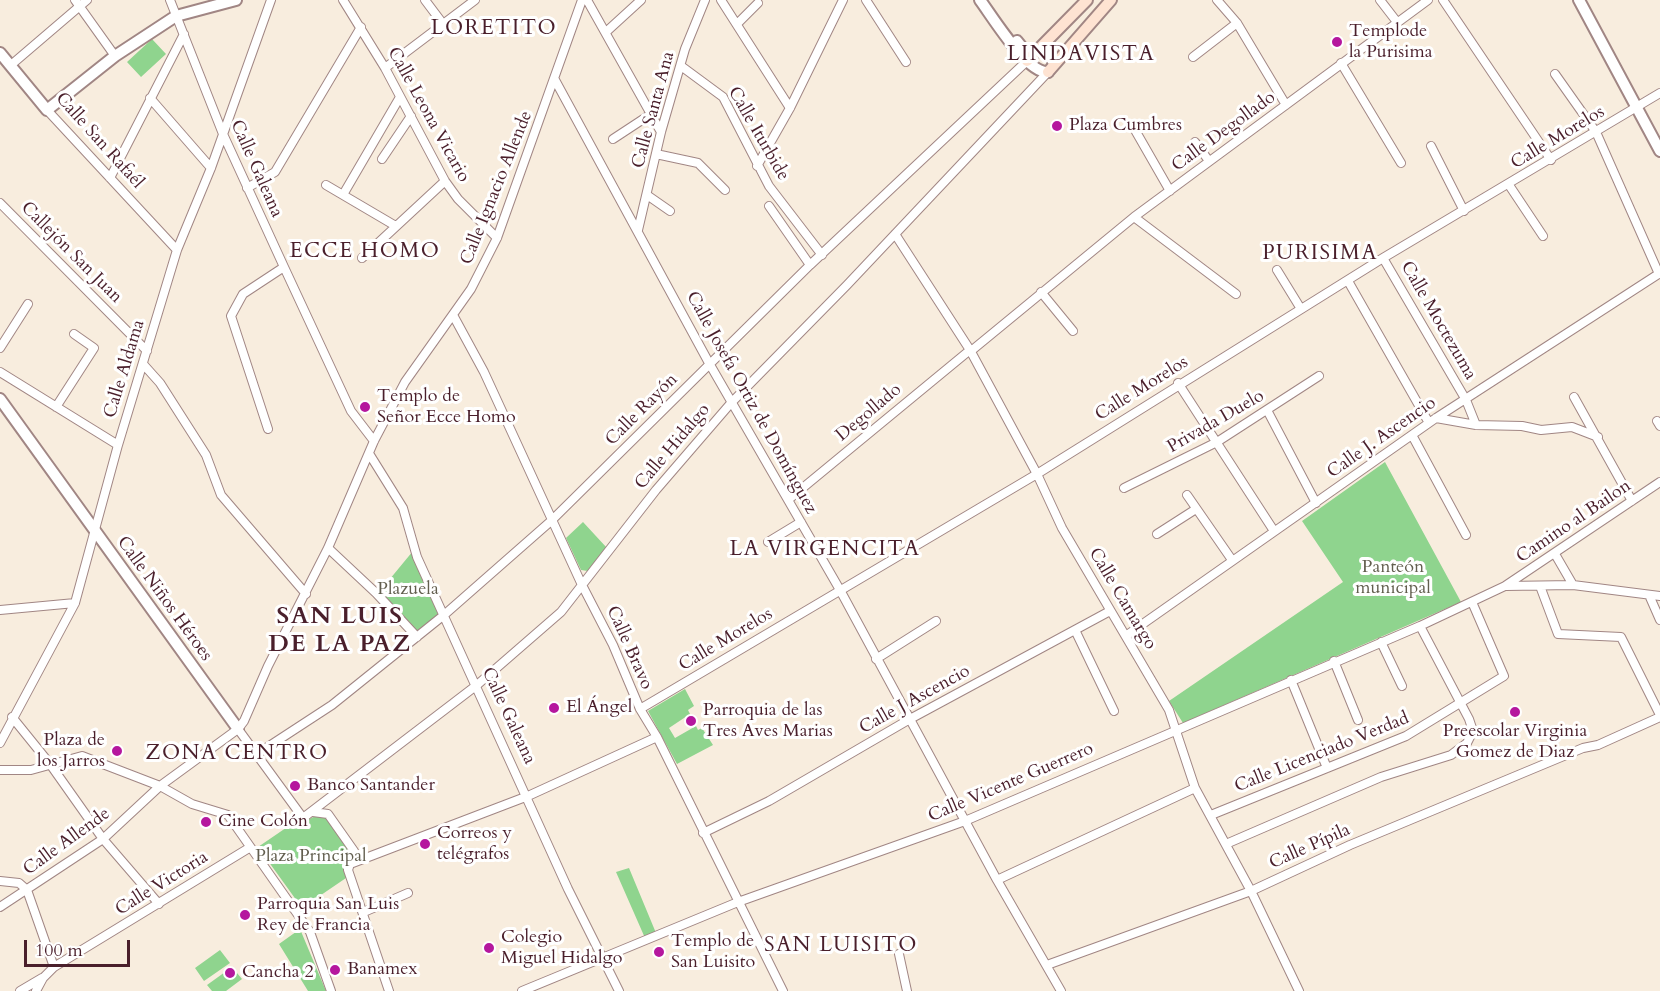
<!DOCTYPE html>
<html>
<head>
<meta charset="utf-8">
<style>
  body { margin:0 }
  #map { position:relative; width:1660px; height:991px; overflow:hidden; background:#f8edde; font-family:Cardo,serif }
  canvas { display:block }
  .scale { position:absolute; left:24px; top:940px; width:106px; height:27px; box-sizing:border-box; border:3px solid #4a1f2b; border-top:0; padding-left:8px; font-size:18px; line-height:21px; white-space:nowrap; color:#4a1f2b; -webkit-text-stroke:4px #fff; paint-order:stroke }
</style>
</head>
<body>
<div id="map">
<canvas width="1660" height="991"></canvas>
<div class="scale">100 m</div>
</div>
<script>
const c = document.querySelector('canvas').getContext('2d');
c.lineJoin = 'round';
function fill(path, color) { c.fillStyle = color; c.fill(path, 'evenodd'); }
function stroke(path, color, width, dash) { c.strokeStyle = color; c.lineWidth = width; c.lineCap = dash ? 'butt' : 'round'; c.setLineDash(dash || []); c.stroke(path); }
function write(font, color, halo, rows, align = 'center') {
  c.font = font + ' Cardo,serif'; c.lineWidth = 6; c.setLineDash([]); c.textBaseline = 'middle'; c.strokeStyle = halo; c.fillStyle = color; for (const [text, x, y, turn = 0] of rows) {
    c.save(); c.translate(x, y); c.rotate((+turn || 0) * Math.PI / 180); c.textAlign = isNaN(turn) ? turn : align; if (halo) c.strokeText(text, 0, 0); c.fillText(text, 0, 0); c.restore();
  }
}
fill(new Path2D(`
  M152,39L166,54L141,77L127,62Z
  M1385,462L1461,602L1183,723L1169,701L1343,582L1302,521Z
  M583,522L607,548L588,571L581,570L566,538Z
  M413,551L442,616L418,632L380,591Z
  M685,689L694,706L688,710L690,714L669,728L675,738L696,726L698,730L702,728L713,745L677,764L648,711Z
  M316,816L328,818L351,851L346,878L302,908L258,847L299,819L307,820Z
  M629,868L656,933L645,938L616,872Z
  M300,929L326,991H308L279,944Z
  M220,950L230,963L204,981L195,968Z
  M232,967L242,979L226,991H212L207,985Z`), '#8fd48e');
const minor = new Path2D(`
  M75,0L115,56
  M170,0L223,134L284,267L351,411L374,441
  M343,0L385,68L445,181L458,199L497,238
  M425,0L443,24
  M587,0L661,132
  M721,0L790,108
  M866,0L906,62
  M1217,0L1237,23L1286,105
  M1380,0L1397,22
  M1443,0L1551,160
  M737,24L758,3
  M606,32L641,0
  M1193,57L1237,23
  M1341,63L1401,163
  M11,65L87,0
  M681,66L723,97L769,186L822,255
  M385,68L475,0
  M1555,74L1596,132L1659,274
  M555,80L709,363L840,590L997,880L1061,991
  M150,98L211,168
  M47,110L177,250
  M1135,130L1170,191
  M613,139L651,114
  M1195,142L1209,161
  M1431,146L1464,211
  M656,154L698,163L725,190
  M382,159L411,116
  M757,166L790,108L843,0
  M110,178L184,34
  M326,185L394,225
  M1509,185L1543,236
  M247,188L275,172L361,27
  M344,193L400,97
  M647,195L670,211
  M0,203L147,351
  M769,206L810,265
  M1134,217L1236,294
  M638,230L661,132L685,49L705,0
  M895,234L970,350L1037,474L1062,528L1169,710L1195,788L1251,891L1299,991
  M362,258L445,181
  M1383,258L1466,400L1476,425
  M1277,270L1301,309
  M1348,281L1429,423
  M1041,292L1073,331
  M453,315L484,372L582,585L613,645L640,709L657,737L783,991
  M0,348L28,304
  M971,351L1134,217L1428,0
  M143,364L160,383L206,455L221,495L306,594
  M0,372L118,445
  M1178,383L1274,531
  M1574,397L1632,501
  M56,407L94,348L74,334
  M1267,410L1316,503
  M1436,418L1476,425L1522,426L1541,430L1572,427L1598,437
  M1657,421L1660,426
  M268,429L231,316L243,294L284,267
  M1412,435L1466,535
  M370,455L403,508L417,557L568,889L619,991
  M1124,488L1217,442L1319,376
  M1187,495L1232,560
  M788,500L970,350
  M1157,534L1196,509
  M768,542L801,522
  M328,548L376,593L417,637
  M1555,554L1573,585
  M1506,586L1573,585L1660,596
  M1540,586L1558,634L1621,637L1660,715
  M1649,595L1660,620
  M0,610L75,603
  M1075,630L1114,711
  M1127,635L1436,418L1660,273
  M1381,642L1402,686
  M876,659L936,621
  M1334,661L1358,720
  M1291,680L1327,768
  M640,709L1037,474L1383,258L1660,93
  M12,717L50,764L103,839L159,904
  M238,729L303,818L477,685L561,612L656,490L731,403L847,285L1048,72
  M0,743L75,603L118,445L177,250L211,168L271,0
  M257,754L332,705L444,615L551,521L810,265L1027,61
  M0,770H31L82,756L160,786L192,804L228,815L310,932L331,991
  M313,812L328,814L354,851L348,870L389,991
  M1211,815L1406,736L1504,676L1472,602
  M703,833L769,801L910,719L1110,611
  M1226,844L1381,777L1451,755L1467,743L1473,731L1469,719L1420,626
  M350,864L528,796L657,737
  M997,880L1195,788
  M0,881L19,883L27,890L54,967
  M0,907L103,839L160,786L238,729L244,721L268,666L328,548L374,441L405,382L471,289L497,238L582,0
  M364,912L408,893
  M899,954L907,991
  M1047,965L1251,891L1350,845L1583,748L1598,745L1660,717
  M20,991L42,978
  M36,991L43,978L54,967L249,848
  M522,991L738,902L965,821L1420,626L1505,586L1660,482`);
const tertiary = new Path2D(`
  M980,0C992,16 1027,74 1048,72
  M1579,0L1660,151
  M1017,41L1025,51L1039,50L1050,53L1054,64
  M0,53L47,110L115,56L176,16L236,0
  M0,399L238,729`);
const secondary = new Path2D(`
  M1027,61L1087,0
  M1048,72L1111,0`);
stroke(minor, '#a18684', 10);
stroke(tertiary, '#a18684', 14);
stroke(secondary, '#a18684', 14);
stroke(minor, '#fff', 8);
stroke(tertiary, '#fff', 10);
stroke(secondary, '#fee3d2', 10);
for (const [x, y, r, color] of [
  [1337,42,6,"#b5179e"],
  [1057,126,6,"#b5179e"],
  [365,407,6,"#b5179e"],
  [554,708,6,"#b5179e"],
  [1515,712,6,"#b5179e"],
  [691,721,6,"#b5179e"],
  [117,751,6,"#b5179e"],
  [295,786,6,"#b5179e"],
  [206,822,6,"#b5179e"],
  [425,844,6,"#b5179e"],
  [245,915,6,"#b5179e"],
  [489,948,6,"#b5179e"],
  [659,952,6,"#b5179e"],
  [335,970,6,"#b5179e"],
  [230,973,6,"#b5179e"]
]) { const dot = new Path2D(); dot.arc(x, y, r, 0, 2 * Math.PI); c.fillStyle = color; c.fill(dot); stroke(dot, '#fff', 2); }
write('18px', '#4a1f2b', '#fff', [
  ["Templode",1349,32],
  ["la Purisima",1349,53],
  ["Plaza Cumbres",1069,126],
  ["Templo de",377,397],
  ["Señor Ecce Homo",377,418],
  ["El Ángel",566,708],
  ["Parroquia de las",703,711],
  ["Tres Aves Marias",703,732],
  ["Preescolar Virginia",1515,732,"center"],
  ["Gomez de Diaz",1515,753,"center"],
  ["Plaza de",105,741,"right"],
  ["los Jarros",105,762,"right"],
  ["Banco Santander",307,786],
  ["Cine Colón",218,822],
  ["Correos y",437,834],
  ["telégrafos",437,855],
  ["Parroquia San Luis",257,905],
  ["Rey de Francia",257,926],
  ["Colegio",501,938],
  ["Miguel Hidalgo",501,959],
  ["Templo de",671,942],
  ["San Luisito",671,963],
  ["Banamex",347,970],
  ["Cancha 2",242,973]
], 'left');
write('18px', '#4a1f2b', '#fff', [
  ["Calle Santa Ana",654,110,-75],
  ["Calle Leona Vicario",428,115,61],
  ["Calle Degollado",1224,132,-36],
  ["Calle Iturbide",758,134,60],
  ["Calle Morelos",1558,138,-31],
  ["Calle San Rafaél",99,141,48],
  ["Calle Galeana",256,169,66],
  ["Calle Ignacio Allende",497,188,-68],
  ["Callejón San Juan",71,253,45],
  ["Calle Moctezuma",1438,321,60],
  ["Calle Aldama",125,369,-73],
  ["Calle Morelos",1142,389,-32],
  ["Calle Josefa Ortiz de Domínguez",751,403,61],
  ["Calle Rayón",642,410,-45],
  ["Degollado",869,413,-40],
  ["Privada Duelo",1216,422,-30],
  ["Calle J. Ascencio",1382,438,-35],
  ["Calle Hidalgo",673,447,-50],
  ["Camino al Bailon",1574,522,-34],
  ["Calle Niños Héroes",164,599,54],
  ["Calle Camargo",1122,599,59],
  ["Calle Morelos",726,640,-31],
  ["Calle Bravo",629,648,66],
  ["Calle J Ascencio",915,700,-29],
  ["Calle Galeana",508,716,65],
  ["Calle Licenciado Verdad",1322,753,-22],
  ["Calle Vicente Guerrero",1011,783,-23],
  ["Calle Allende",67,842,-36],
  ["Calle Pípila",1310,847,-24],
  ["Calle Victoria",162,884,-32]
]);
write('18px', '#625e4e', '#fff', [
  ["Panteón",1393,568],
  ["municipal",1393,589],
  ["Plazuela",408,590],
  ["Plaza Principal",311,857]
]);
c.letterSpacing = '1.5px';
write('21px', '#4a1f2b', '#fff', [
  ["LORETITO",494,29],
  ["LINDAVISTA",1081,55],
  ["ECCE HOMO",365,252],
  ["PURISIMA",1320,254],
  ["LA VIRGENCITA",825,550],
  ["ZONA CENTRO",237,754],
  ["SAN LUISITO",841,946]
]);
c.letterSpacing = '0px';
c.letterSpacing = '1.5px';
write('bold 24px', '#4a1f2b', '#fff', [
  ["SAN LUIS",340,617],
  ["DE LA PAZ",340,645]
]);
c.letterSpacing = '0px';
</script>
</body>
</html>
